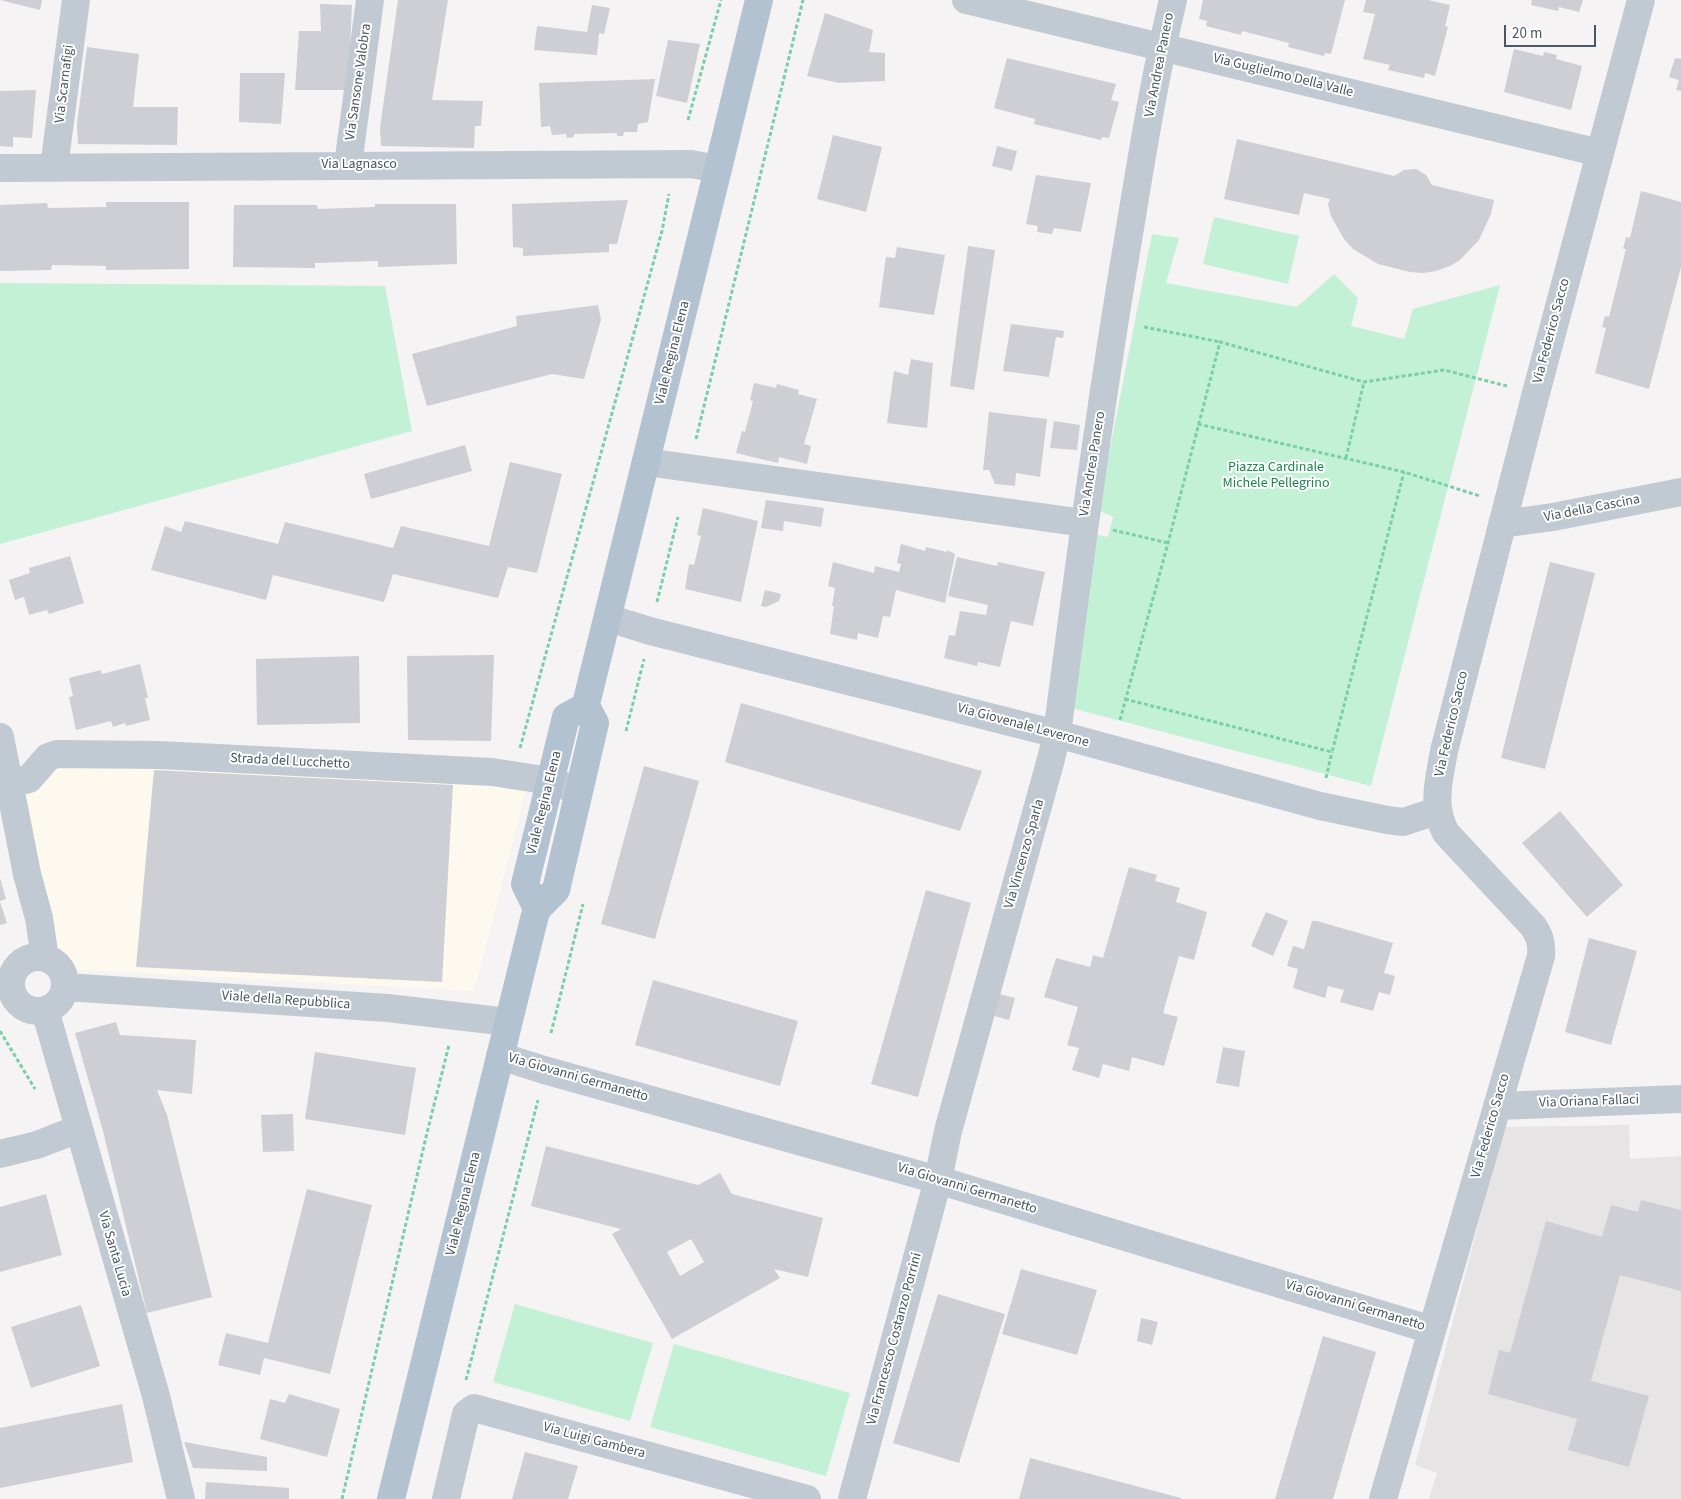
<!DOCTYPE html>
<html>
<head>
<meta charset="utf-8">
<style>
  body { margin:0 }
  #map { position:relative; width:1681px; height:1499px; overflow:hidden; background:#f5f3f3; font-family:"Source Sans 3",sans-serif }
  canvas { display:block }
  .scale { position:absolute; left:1504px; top:25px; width:92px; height:22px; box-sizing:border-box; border:2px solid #4a5661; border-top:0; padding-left:6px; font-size:15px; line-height:18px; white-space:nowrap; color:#4a5661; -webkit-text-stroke:4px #fff; paint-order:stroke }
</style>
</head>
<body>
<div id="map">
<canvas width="1681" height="1499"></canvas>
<div class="scale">20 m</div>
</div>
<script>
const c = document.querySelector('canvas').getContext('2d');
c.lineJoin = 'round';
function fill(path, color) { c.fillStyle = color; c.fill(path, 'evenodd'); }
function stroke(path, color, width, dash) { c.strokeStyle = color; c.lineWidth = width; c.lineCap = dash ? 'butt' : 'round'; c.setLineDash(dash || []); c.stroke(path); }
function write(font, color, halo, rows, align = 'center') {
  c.font = font + ' "Source Sans 3",sans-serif'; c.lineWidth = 4; c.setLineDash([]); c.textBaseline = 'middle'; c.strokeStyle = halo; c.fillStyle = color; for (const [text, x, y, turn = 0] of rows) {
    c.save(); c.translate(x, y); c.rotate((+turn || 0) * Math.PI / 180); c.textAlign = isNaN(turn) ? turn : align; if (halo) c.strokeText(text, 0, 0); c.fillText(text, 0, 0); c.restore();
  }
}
fill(new Path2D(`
  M107,763L528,782L474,991L60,969L25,788L56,765Z`), '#fdf9ef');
fill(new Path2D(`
  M1629,1125L1630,1159L1681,1156V1499H1429L1437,1473L1415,1465L1504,1127Z`), '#e6e4e5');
fill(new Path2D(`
  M1214,217L1299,236L1288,284L1203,264Z
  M1152,234L1179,238L1166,283L1297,307L1334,274L1358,298L1351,326L1404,339L1413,309L1500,285L1371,786L1071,708L1093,534L1108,537L1113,517L1098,510Z
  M0,283L385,286L412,431L0,544Z
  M515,1304L653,1343L630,1421L493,1382Z
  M674,1344L850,1393L826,1476L650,1427Z`), '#c3f1d5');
fill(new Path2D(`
  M0,0H42L40,10Z
  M398,0H448L432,100L483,101L481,126H475L474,148L381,146L380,128Z
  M1203,0H1345L1331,54L1325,53L1324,56L1288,47L1289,43L1242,31L1241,35L1206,26L1207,21L1199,19Z
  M1366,0H1428L1450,5L1445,26L1448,27L1435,76L1425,73L1424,78L1388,70L1390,65L1363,59L1375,14L1363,12Z
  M1532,0H1583L1579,12L1559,7L1558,11L1531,5Z
  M320,4L352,5L348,90H295L299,31H321Z
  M592,5L610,8L604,34L599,33L597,55L534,50L537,26L587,32Z
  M825,13L873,30L869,52L885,53V81L839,83L807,76Z
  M668,40L700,44L687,103L656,96Z
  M87,47L139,54L133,107H178L177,145L78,144L77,124Z
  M1514,49L1543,56L1544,52L1557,55L1556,59L1582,66L1571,110L1504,92Z
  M1007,58L1116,84L1111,100L1119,102L1109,138L1102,137L1101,140L1034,124L1035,119L994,108Z
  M1675,58L1681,59V91L1676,90L1679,80L1669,77Z
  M240,73H285L281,124L239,122Z
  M655,79L648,122L638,124L637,132H624L623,136H617V133L574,134V137L567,138L566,134L552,135L550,126L541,127L539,83Z
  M36,90L32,138L13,137V147L0,146V91Z
  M833,135L882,147L866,212L817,199Z
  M1237,139L1394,176L1404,170L1416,169L1426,175L1432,185L1494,200L1491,214L1479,240L1460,260L1450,266L1436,271L1423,273L1410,272L1378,264L1353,249L1344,239L1331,216L1328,204L1330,199L1304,193L1299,215L1224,199Z
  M997,146L1017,151L1012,171L992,166Z
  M1036,175L1091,183L1081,232L1054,228L1052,234L1037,232L1038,226L1026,224Z
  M1641,191L1681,202V267L1649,389L1595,373L1606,328L1602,327L1605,316L1609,317L1626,249H1623L1626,237L1630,238Z
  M628,200L617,244H609V252L523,256V248L513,247L512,204Z
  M106,202H189V269L106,270V266L52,265L51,270L0,271V205L47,203L48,208L106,207Z
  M375,204H456L457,264L378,267V261L315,263V268L233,267L234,205H317L318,209L375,207Z
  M968,246L995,250L974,390L950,386Z
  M897,247L945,255L934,315L879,307L886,257L895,258Z
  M598,305L601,320L584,379L552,374L427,406L412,354L517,326L516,316Z
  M1011,324L1064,331L1063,338L1056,337L1049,377L1003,371Z
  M911,359L933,363L927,428L887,423L894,371L908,375Z
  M754,383L776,388L777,384L799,390L798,394L817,399L804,444L811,446L807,464L779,457L778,463L736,453L742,431L745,432L753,401L750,400Z
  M989,412L1047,419L1040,477L1016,473L1015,486L995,484L989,470H983Z
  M1054,421L1080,425L1077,450L1050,448Z
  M465,445L472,471L371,499L364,474Z
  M510,462L562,474L537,573L508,567L498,598L393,574L384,602L273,575L266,600L151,570L165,526L181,532L185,521L278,544L285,522L393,548L401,526L489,546Z
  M766,500L824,508L821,527L784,521L783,531L761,528Z
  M703,508L758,521L741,602L685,589L689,564L694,565L701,536L697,535Z
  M901,544L925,551L926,547L947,552V550L955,554L945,603L896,590L890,617L883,616L878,638L858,633L857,640L830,634L834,606H832L835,588L828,586L833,562L874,573L875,566L899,572L901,564L897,563Z
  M70,556L84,603L49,614L47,610L29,615L24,597L15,600L9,580L30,573L29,568Z
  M957,557L997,566L998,562L1045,572L1033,626L1011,621L1000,667L978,662L977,666L944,658L949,635L955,636L960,611L986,615L988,605L948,596Z
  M1550,562L1595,573L1545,769L1501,758Z
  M765,590L781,594L779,601L766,607L761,606Z
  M494,655L491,741L408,740L407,656Z
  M359,656L360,723L257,725L256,659Z
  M140,664L148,698H145L150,720L126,726L125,723L113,727L111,721L76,730L69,697L73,696L69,678L101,670L102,674Z
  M741,703L982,771L960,831L725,762Z
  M644,766L699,781L655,939L601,924Z
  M154,770L453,785L442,982L136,967Z
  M1560,811L1623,885L1587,917L1522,843Z
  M1129,867L1157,875L1155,881L1180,888L1176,902L1207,912L1194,960L1179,956L1163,1013L1178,1017L1164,1066L1132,1057L1129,1071L1103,1064L1099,1078L1072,1070L1079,1048L1067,1045L1078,1007L1044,997L1056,958L1090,967L1093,955L1103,958Z
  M0,878L6,899L0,901Z
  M926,890L971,903L918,1097L871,1084Z
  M0,902L7,923L0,925Z
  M1266,912L1288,921L1273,956L1251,946Z
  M1312,921H1317L1393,943L1384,973L1395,976L1390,995L1379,992L1373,1011L1340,1002L1344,990L1328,986L1325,998L1293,988L1298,969L1287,966L1293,946L1304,949Z
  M1589,938L1637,951L1611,1045L1565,1032Z
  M653,980L798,1021L780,1086L635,1045Z
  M999,994L1015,998L1009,1020L994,1016Z
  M116,1022L120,1035L196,1040L192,1094L157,1090L167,1115L212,1297L147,1313L103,1131L75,1033Z
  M1223,1047L1245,1051L1239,1087L1216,1083Z
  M315,1052L416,1068L405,1135L305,1119Z
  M293,1114L294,1151L263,1152L261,1115Z
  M546,1146L698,1185L720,1173L732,1194L823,1218L808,1277L774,1269L780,1278L672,1339L612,1234L621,1229L531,1206ZM691,1239L704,1262L680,1276L667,1252Z
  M307,1189L372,1205L330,1374L264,1358L260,1375L218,1365L226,1333L268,1343Z
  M46,1194L62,1255L0,1272V1207Z
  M1641,1200L1681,1210V1291L1620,1275L1591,1381L1649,1396L1629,1467L1568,1450L1577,1419L1488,1394L1499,1350L1510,1353L1546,1221L1602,1237L1611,1205L1638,1212Z
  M1021,1269L1097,1290L1077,1355L1002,1334Z
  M938,1294L1005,1314L959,1463L893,1443Z
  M81,1305L100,1366L31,1388L11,1327Z
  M1141,1318L1158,1322L1152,1345L1137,1341Z
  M1323,1336L1376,1352L1333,1499H1275Z
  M289,1394L340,1409L327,1457L260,1439L270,1399L285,1403Z
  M122,1404L133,1462L0,1488V1428Z
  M184,1442L267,1457V1471L193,1468Z
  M525,1452L578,1466L568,1499H512Z
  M1030,1458L1181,1498V1499H1019Z
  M206,1482L289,1488V1499H205Z`), '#cdcfd5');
stroke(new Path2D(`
  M688,120L721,0
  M1144,327L1220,342
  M1198,424L1404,472L1480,496
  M696,439L803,0
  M1346,458L1364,382
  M1113,530L1168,543
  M657,602L678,517
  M1125,699L1332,752L1404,472
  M1120,720L1168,543L1220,342L1364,382L1444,370L1507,386
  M626,731L644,659
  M520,748L662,231L669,194
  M1326,778L1332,752
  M0,1031L35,1089
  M551,1033L583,904
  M466,1380L538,1100
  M342,1499L426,1137L449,1045`), '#7ad0a6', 3, [4, 2.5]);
stroke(new Path2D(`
  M966,0L1600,153
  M348,165L370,0
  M54,167L76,0
  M0,168L691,164L718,169
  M646,462L1084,523
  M1502,524L1553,517L1681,492
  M608,618L650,631L1057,734L1320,806L1387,820L1403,822L1437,811
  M0,737L27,874L39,918L45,958
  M10,783L29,779L48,757L57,754L159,755L492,772L544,780L579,790
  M11 984a27 27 0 1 1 54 0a27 27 0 1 1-54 0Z
  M65,987L388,1008L508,1022
  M45,1010L156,1396L181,1499
  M500,1056L544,1070L938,1180L1432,1330
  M1497,1106L1681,1099
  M0,1154L37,1145L78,1129
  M446,1499L466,1414L474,1408L807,1499
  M852,1499L938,1180L948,1131L1051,759L1057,734C1078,573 1099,412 1126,252C1140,168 1153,83 1173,0
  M1383,1499L1541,956C1542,944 1540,936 1533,926L1446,833C1431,805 1439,780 1444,751L1536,393L1641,0`), '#c1cad2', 28);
stroke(new Path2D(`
  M537,909L525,884L566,717L586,706
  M391,1499L534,919L537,909L556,890L595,723L586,706V704L718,169L759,0`), '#b3c2d1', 28);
write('14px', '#4a5661', '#fff', [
  ["Via Andrea Panero",1160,65,-79],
  ["Via Guglielmo Della Valle",1283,76,14],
  ["Via Sansone Valobra",359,82,-82],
  ["Via Scarnafigi",65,84,-83],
  ["Via Lagnasco",359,165],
  ["Via Federico Sacco",1552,331,-75],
  ["Viale Regina Elena",673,353,-76],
  ["Via Andrea Panero",1093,464,-81],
  ["Via della Cascina",1592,509,-11],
  ["Via Federico Sacco",1452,724,-77],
  ["Via Giovenale Leverone",1023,726,15],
  ["Strada del Lucchetto",290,762,3],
  ["Viale Regina Elena",545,803,-76],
  ["Via Vincenzo Sparla",1025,854,-74],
  ["Viale della Repubblica",286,1001,4],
  ["Via Giovanni Germanetto",578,1078,16],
  ["Via Oriana Fallaci",1589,1102,-2],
  ["Via Federico Sacco",1491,1126,-74],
  ["Via Giovanni Germanetto",967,1189,17],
  ["Viale Regina Elena",464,1204,-76],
  ["Via Santa Lucia",114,1254,74],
  ["Via Giovanni Germanetto",1355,1306,17],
  ["Via Francesco Costanzo Porrini",895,1339,-75],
  ["Via Luigi Gambera",594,1441,15]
]);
write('14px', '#17864f', '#fff', [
  ["Piazza Cardinale",1276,468],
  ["Michele Pellegrino",1276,484]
]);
</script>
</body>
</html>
